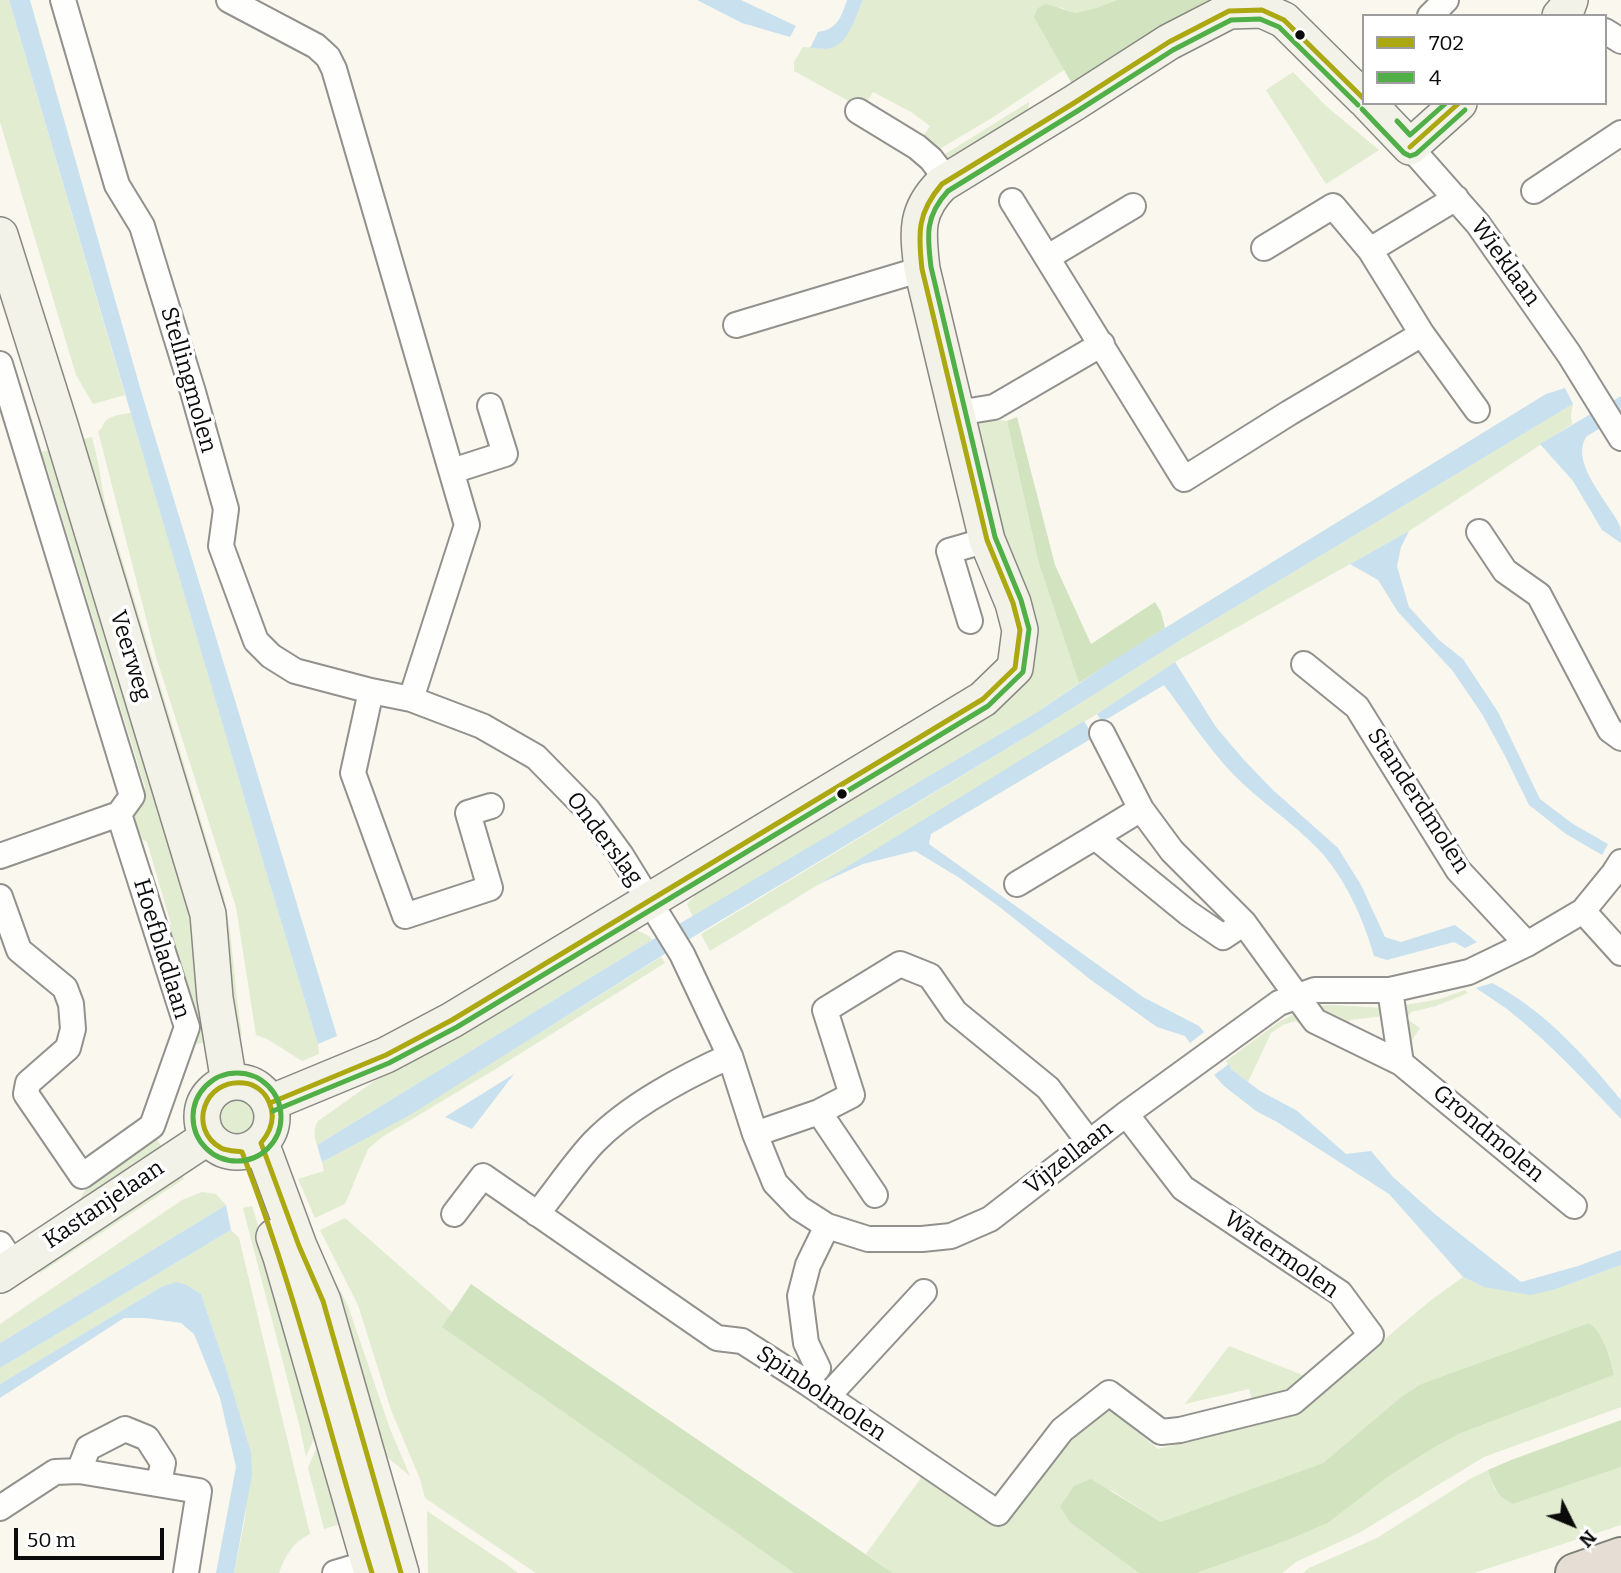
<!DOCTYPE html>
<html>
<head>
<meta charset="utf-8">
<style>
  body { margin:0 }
  #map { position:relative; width:1621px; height:1573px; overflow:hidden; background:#f9f7ee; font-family:Bitter,serif }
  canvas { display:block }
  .legend { position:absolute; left:1362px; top:14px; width:245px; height:91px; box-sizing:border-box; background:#fff; border:2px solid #9d9d9d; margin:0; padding:9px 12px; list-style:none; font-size:21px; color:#0b0b0b }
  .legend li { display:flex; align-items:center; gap:14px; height:35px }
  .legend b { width:35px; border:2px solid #9d9d9d }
  .north { position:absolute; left:1537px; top:1489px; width:70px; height:70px; -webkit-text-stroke:5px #fff; paint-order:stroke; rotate:133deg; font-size:19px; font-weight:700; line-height:28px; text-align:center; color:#0b0b0b }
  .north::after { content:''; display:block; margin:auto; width:24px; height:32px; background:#0b0b0b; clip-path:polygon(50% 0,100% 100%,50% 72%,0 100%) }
  .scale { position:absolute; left:14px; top:1528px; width:150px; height:32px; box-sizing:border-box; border:4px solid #0b0b0b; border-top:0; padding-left:9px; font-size:21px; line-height:24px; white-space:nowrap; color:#0b0b0b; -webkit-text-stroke:5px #fff; paint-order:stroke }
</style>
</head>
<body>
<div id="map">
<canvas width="1621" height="1573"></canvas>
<ul class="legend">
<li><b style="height:9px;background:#aca812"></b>702</li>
<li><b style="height:9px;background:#50af46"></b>4</li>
</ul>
<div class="north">N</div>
<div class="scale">50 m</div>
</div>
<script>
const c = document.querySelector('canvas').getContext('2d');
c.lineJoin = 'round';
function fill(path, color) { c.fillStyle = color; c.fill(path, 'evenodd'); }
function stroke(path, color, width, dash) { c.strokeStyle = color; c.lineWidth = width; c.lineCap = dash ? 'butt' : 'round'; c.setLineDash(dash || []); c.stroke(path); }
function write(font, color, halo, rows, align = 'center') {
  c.font = font + ' Bitter,serif'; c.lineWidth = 7; c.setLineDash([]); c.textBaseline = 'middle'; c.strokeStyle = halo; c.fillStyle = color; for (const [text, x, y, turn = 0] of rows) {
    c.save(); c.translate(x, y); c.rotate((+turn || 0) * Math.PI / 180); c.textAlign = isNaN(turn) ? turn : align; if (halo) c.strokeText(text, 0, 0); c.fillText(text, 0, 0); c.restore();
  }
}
fill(new Path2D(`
  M0,0H9L125,395L93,404L76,375L0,122Z
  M863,0H1117L1096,8L1076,13L1059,7L1064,70L995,116L933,153L921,139L930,126L911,112L873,92L863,109L794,71V62L803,47L829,49L852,26Z
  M1293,72L1326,106L1379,150L1326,184L1266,90Z
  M1029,102L1027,120L959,161H945L942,156Z
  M1573,404L1571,415L1572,424L1409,531L1175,662L1097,714L710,951L701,934L1036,731L1192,633Z
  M131,413L267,875L318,1044L319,1054L302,1061L269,1040L256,1035L236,907L156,657L98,431L102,428C105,415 120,415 131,413Z
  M978,418L1007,421L1039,564L1079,683L1039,711L693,917L687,904L695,895L953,737L1031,668L1036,654V639L1001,543L972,426Z
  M92,437L98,462L105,503L224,897C234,942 234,989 242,1035L236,1036L80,440Z
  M52,449L192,893L206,1042L197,1044L189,1042L166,933L171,924L147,842L135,835L131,819L134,815L138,800L145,787L47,468L37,462L35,454Z
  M636,930L649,936L652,940L317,1145C314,1136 313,1129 318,1121L376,1080L467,1032Z
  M661,957L665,963L494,1070L382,1137L368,1149L345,1204L315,1218L298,1179L324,1171L322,1162L410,1114Z
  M1465,990L1468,993L1436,1006L1411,1012L1407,1019L1420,1028L1410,1043L1400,1006L1440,999Z
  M1334,1005L1383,1008L1384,1016L1349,1020L1350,1027L1317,1013L1315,1006Z
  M1303,1010L1306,1021L1302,1025L1295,1021L1283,1025L1271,1033L1248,1082L1231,1069L1226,1061L1280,1021Z
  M217 1117a21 21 0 1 1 42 0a21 21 0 1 1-42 0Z
  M154,1135L164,1150L77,1204L89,1184Z
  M179,1171L184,1179L40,1273L35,1266Z
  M290,1180L322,1255L348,1306L390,1429L410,1476L369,1442Z
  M202,1192L216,1194L226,1205L0,1343V1324L182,1200Z
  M252,1206L321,1422L306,1457L300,1428L243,1208Z
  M345,1218L452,1312L443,1327L794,1573H536L425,1498L420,1479L391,1410L358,1305L320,1230Z
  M231,1230L239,1238L310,1534C293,1542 285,1556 279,1573H234L245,1519L251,1452L226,1368L201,1294L187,1285L161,1287L0,1384V1368Z
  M1621,1265V1407L1484,1457L1359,1533L1296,1562L1282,1573H1197L1288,1540L1328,1523L1389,1476L1433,1448L1461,1433L1614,1375C1612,1358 1603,1332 1589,1323L1421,1384L1401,1397L1323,1463L1161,1522L1111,1490L1060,1507L1070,1521L1139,1573H893L866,1554L926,1471L998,1522L1071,1430L1103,1404L1158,1449L1267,1421L1315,1398L1430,1301L1463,1277L1484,1287L1556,1289Z
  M1229,1346L1310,1378L1294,1393L1253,1404L1249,1389L1185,1404Z
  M323,1432L347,1522L324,1529L308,1468Z
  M1621,1467V1525L1474,1573H1303L1309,1568L1377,1538L1470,1479L1488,1470L1494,1489L1513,1504Z
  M427,1511L506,1564L518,1573H428Z`), '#e1ecd0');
fill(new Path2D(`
  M1117,0H1217L1075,89L1034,17L1038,8L1046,4L1076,13L1096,8Z
  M1017,417L1055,565L1091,644L1155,602L1161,612L1165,628L1079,683L1039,564L1007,421Z
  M471,1284L512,1313L893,1573H794L442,1327Z
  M1589,1323C1603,1332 1611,1358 1614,1375L1461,1433L1433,1448L1389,1476L1328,1523L1288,1540L1197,1573H1139L1070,1522L1060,1507L1074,1486L1091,1479L1161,1522L1323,1463L1401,1397L1421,1384Z
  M1621,1420V1467L1513,1504C1496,1495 1494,1488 1488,1470L1511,1460Z`), '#d1e3bf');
fill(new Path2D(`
  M9,0H30L141,391L337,1036L318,1044L267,875Z
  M697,0H741L796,26L790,37L742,23Z
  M847,0H863C855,17 849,46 827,49C822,49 815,48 810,48L818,32C838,29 841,17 847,0Z
  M1565,388L1573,404L1192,633L1036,731L663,955L410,1115L322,1162L317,1145L652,940L1039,711L1112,661L1165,628L1546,394Z
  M1621,396V416L1587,436C1568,462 1610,503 1620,526C1621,531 1621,537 1621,543L1602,530L1573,481L1540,444Z
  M1409,531L1401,547L1397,566L1409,607L1439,640L1463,659L1498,712L1540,799L1573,824L1608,844L1602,855L1566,834L1529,805L1505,756L1482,714L1452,670L1398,612L1378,580L1350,564Z
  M1175,662L1216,727L1244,760L1273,790L1338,848L1361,885L1385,937L1401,942L1455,925L1477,942L1465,948L1454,942L1387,960L1374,956C1364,920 1344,875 1317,848C1291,821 1259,801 1233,774C1207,747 1186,714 1164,685L1102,722L1097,714Z
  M1084,721L1094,737L931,834L929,844L1143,997L1199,1026L1204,1032L1190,1043L1185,1036L1157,1027L1091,980L1001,908L958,877L915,851L863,864L819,884Z
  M1492,983C1544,1010 1584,1055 1621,1100V1119C1585,1081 1549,1042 1507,1009C1497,1002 1486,995 1476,988Z
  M1229,1064L1231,1069L1260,1091L1296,1110L1346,1154L1371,1151L1393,1177L1436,1215L1521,1282L1578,1266L1621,1250V1265L1556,1289L1530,1295L1484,1287L1463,1277L1389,1194L1277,1122L1256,1111L1224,1086L1214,1075Z
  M514,1074L472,1129L445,1117Z
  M226,1205L231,1230L0,1368V1343Z
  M176,1282L187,1285L201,1294L226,1368L251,1452L252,1475L234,1573H216L236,1467L220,1398L194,1334L181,1323L146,1318H124L0,1398V1384L161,1287Z`), '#c9e1ef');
const street = new Path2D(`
  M63,0L117,185L142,226L193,392L226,509L221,546L256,641L271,656L295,671L371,691L411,699L482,726L536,757L588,810L621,855L682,954L730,1056L755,1134L775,1183L799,1208L827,1226L868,1239H922L951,1236L990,1219L1126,1114L1279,1003L1315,990H1390L1469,972L1527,944L1583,911L1614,873L1621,862
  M229,0L316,46L328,57L334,69L467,525L411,699
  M1430,16L1446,0
  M1605,31L1621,41
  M858,111L917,147L931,159L947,180
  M1410,147L1478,224L1569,354L1621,438
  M1534,191L1621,133
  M1012,201L1184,479L1289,413L1422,334
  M1264,248L1333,206L1370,250L1422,334L1477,410
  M1370,250L1456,198
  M1048,257L1133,206
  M736,325L922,269
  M0,364L132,796L119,814
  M957,413L994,407L1102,344
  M452,471L505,454L490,406
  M1479,532L1505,571L1539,595L1610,730L1621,738
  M970,621L949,551L987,540
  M1304,664L1357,707L1458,870L1527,944
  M371,691L353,773L405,916L490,888L468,813L491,806
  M1102,733L1141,809L1172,851L1244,923L1315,1021L1401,1063
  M1095,837L1141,809
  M0,856L119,814
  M1017,884L1095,837L1188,913L1223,937L1244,923
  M0,897L19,950L65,988L71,1004L73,1029L68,1048L28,1083L26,1094L82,1176L152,1126L187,1027L119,814
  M1583,911L1621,953
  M1390,990L1401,1063L1574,1206
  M819,1112L875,1195
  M755,1134L819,1112L852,1095L825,1010L900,964L930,976L955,1012L1048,1088L1089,1142
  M454,1214L483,1176L717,1338L742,1341L806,1382L998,1513L1062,1430L1109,1393L1161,1432L1180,1430L1293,1402L1371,1335L1340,1293L1183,1188L1126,1114
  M537,1214C555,1192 575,1162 594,1142C630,1105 684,1077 730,1056
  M0,1244L14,1265
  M806,1382L818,1368L806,1343L800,1296L808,1265L827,1226
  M827,1397L924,1292
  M79,1471L88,1448L125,1429L147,1438L163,1463L159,1483
  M0,1508L55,1472L79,1471L199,1491L186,1573
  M335,1573L382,1559`);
const secondary = new Path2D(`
  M1560,16L1567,8L1570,0
  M1368,103L1410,147L1459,103
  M0,235L60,425L208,914L215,998L229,1083
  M202 1117a35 35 0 1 1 70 0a35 35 0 1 1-70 0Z
  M270,1103L386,1055L452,1020L983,699L1015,668L1020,630L1013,603L987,540L922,269C918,233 914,212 942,184L1074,103L1169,42L1229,11L1262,10L1284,20L1364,99
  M261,1143L299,1246L323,1301L401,1573
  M274,1237L281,1257L372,1573
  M0,1275L208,1137`);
const highway = new Path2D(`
  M1575,1573L1621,1557`);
stroke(street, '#92918d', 28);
stroke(secondary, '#898884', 38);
stroke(highway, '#7f7f7a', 42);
stroke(street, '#fefefc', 24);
stroke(secondary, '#f3f2e8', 35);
stroke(highway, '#e6ded5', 38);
stroke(new Path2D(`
  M1410,147L1459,103
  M270,1103L386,1055L452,1020L983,699L1015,668L1020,630L1013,603L987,540L922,269C918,233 917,213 942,184L1074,103L1169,42L1229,11L1262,10L1284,20L1364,99
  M372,1573C329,1432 295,1289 242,1152C235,1151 227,1151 221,1148C187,1129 204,1078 244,1083C255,1084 265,1092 269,1102C276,1117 271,1131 261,1143L299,1246L323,1301L401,1573`), '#aca812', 5);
stroke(new Path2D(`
  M1362,109L1404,153L1410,156L1416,154L1465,110
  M193 1117a44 44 0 1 1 88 0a44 44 0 1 1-88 0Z
  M273,1111L389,1063L457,1027L988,706L1023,672L1029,629L1021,600L995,537L931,267C927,235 925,216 948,191L1079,110L1173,50L1231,20L1260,19L1279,27L1358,105`), '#50af46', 5);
stroke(new Path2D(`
  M1397,121L1410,135L1446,103`), '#50af46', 5);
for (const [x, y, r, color] of [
  [1300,35,6,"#0b0b0b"],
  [842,794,6,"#0b0b0b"]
]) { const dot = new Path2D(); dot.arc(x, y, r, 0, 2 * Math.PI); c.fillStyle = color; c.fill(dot); stroke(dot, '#fff', 2.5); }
write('23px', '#0b0b0b', '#fff', [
  ["Wieklaan",1505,263,54],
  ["Stellingmolen",188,380,74],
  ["Veerweg",130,656,73],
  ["Standerdmolen",1418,801,57],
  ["Onderslag",604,839,53],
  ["Hoefbladlaan",161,949,73],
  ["Grondmolen",1488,1134,40],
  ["Vijzellaan",1069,1158,-38],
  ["Kastanjelaan",104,1205,-34],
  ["Watermolen",1281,1255,35],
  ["Spinbolmolen",821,1394,34]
]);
</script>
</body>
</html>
